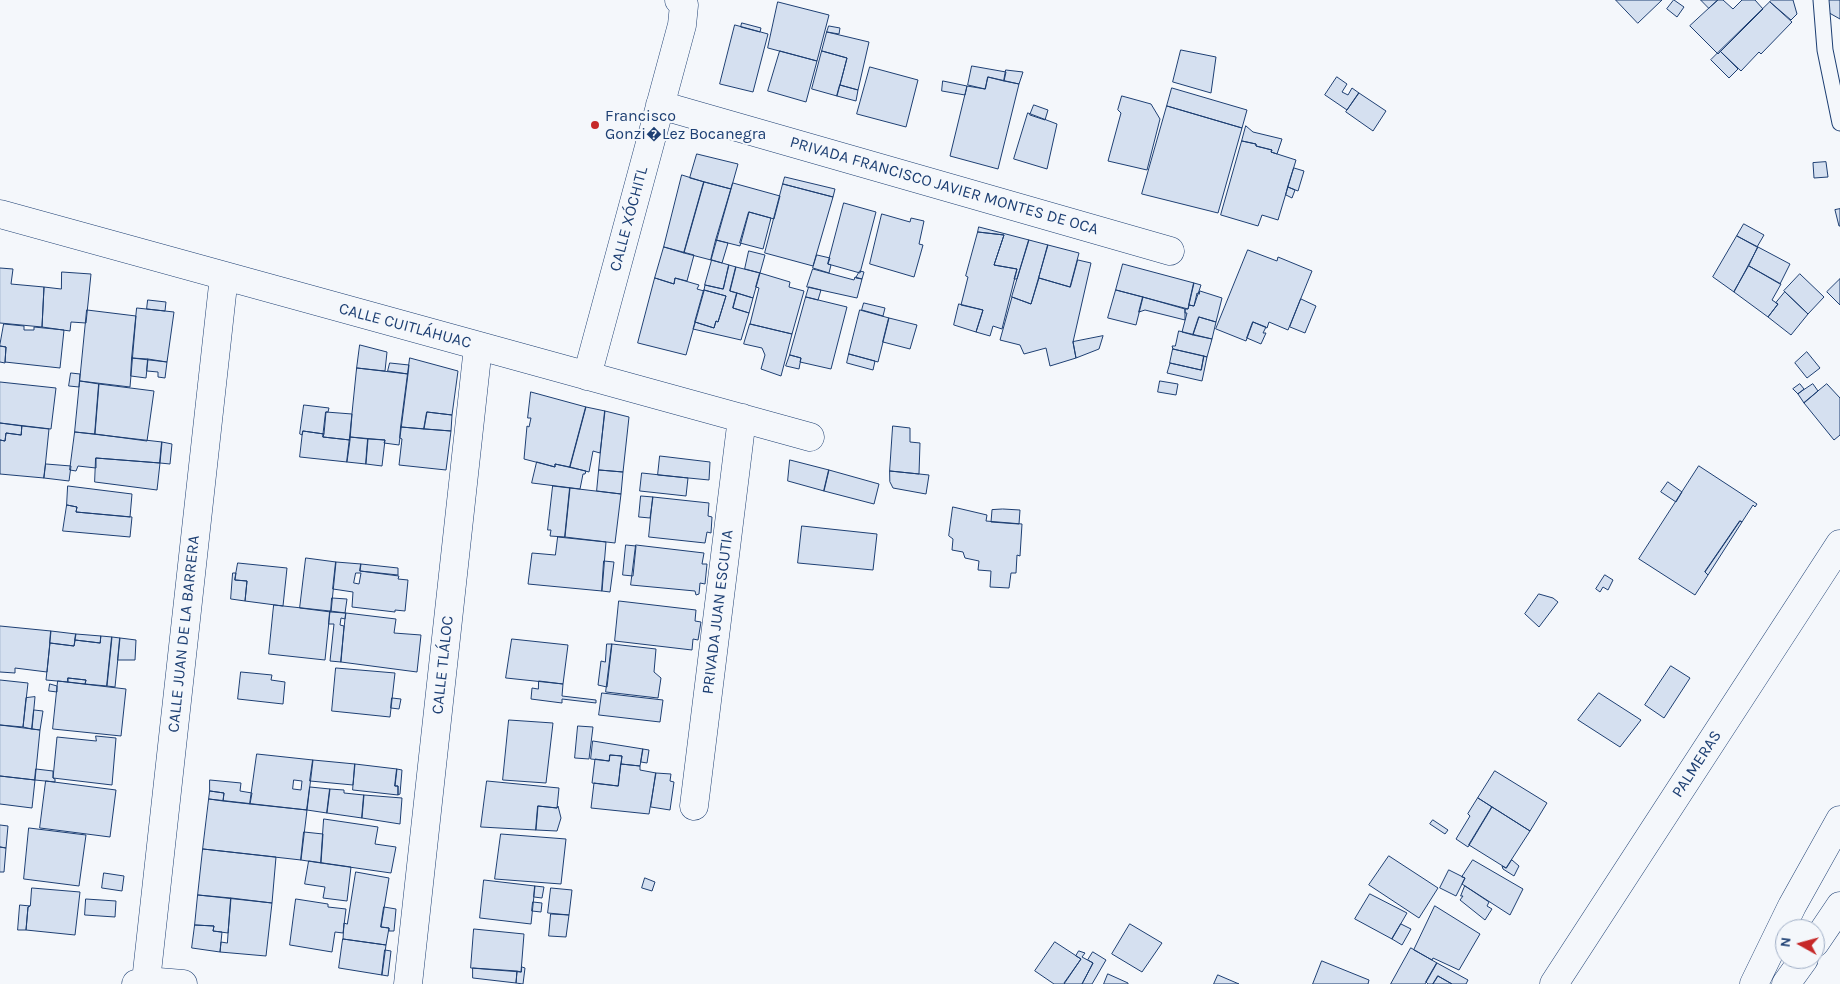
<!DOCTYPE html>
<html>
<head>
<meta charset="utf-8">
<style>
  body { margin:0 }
  #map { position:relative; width:1840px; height:984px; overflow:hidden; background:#f4f7fb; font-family:Karla,sans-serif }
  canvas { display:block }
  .north { position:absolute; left:1775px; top:919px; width:50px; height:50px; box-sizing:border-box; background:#f4f7fb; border:1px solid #9eadc5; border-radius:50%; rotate:277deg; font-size:14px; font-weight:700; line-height:20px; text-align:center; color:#1d3f73 }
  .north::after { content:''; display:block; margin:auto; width:18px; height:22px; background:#c62828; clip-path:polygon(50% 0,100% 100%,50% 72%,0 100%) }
</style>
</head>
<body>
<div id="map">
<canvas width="1840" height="984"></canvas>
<div class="north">N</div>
</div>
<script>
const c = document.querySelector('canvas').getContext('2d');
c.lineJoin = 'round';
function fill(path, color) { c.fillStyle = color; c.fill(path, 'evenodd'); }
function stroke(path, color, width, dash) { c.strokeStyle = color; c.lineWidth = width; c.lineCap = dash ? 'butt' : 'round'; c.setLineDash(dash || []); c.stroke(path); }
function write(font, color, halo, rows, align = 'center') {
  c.font = font + ' Karla,sans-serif'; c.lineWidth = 4; c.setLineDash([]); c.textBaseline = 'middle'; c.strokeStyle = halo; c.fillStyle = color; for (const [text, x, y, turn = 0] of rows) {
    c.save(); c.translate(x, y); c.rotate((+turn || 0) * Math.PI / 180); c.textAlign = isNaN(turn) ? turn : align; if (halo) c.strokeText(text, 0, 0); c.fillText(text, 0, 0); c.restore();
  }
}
const building = new Path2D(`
  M1616,0H1662L1638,23Z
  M1674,0L1684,7L1677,17L1667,9Z
  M1701,0H1718L1709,8Z
  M1718,0H1723L1733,9L1742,0H1755L1763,9L1718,54L1690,26Z
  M1772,0H1793L1797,14L1791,20L1770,2Z
  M1824,0H1840V19L1824,10Z
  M778,2L829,15L817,61L768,48Z
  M1770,2L1792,22L1761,54L1759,52L1741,71L1720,51Z
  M742,23L761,28L760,32L741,27Z
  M735,25L768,34L753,92L720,84Z
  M829,26L840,28L839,34L827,32Z
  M827,32L869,42L858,90L840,85L847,58L822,51Z
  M1181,50L1216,57L1211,93L1173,82Z
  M780,51L817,61L806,102L768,91Z
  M822,51L847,58L837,96L812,89Z
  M1720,51L1738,69L1729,78L1711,60Z
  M972,66L1006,72L1004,81L988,77L985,89L968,85Z
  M870,67L918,80L906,127L857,114Z
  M1006,70L1023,72L1019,84L1004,81Z
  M988,77L1019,84L998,169L950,156L967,86L985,89Z
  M1337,77L1347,84L1342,92L1348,95L1352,88L1359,93L1347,110L1325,95Z
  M943,81L967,86L965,95L942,91Z
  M840,85L858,90L856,101L837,96Z
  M1172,88L1247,110L1242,128L1167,106Z
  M1359,93L1386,111L1373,131L1346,112Z
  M1122,96L1151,104L1160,119L1147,170L1108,161L1121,113L1118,110Z
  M1034,105L1048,110L1045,120L1030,115Z
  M1167,106L1242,128L1218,213L1142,194Z
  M1028,113L1057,124L1047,169L1014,159Z
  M1246,126L1253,132L1282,139L1277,154L1271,152L1272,150L1256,146V144L1242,141Z
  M1242,141L1256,144V146L1272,150L1271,152L1296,160L1278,220L1262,215L1258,226L1221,215Z
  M697,154L738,164L731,189L690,178Z
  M1826,162L1828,177L1814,178L1813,163Z
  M1294,168L1304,171L1298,191L1288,187Z
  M682,175L704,182L684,253L664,247Z
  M785,177L835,189L833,197L783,184Z
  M704,182L731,189L711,260L684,253Z
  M733,183L780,196L774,219L749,212L740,246L716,240Z
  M783,184L833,197L813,266L765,253Z
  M1288,187L1295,190L1292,198L1286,195Z
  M844,203L876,212L860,273L828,264Z
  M1840,209V226H1839L1835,210Z
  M749,212L771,218L763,249L740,243Z
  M882,214L910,222L911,218L924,221L919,244L923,245L914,277L870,264Z
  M1744,224L1764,235L1757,247L1737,236Z
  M979,227L1029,240L1017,279H1014L1017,269L994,265L1004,235L978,232Z
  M978,232L1004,235L994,265L1017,269L1002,329L993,326L990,336L976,332L983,310L961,305L968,277L966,276Z
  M1737,236L1758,247L1734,292L1713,277Z
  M716,240L728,243L722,263L711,260Z
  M1029,240L1048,245L1031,304L1012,297Z
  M1048,245L1079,253L1070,287L1039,278Z
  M664,247L694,255L687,281L675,278L674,284L655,278Z
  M1758,247L1790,264L1780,284L1749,266Z
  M1248,250L1277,261L1278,257L1312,271L1288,330L1269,322L1267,328L1253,322L1246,341L1216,329Z
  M749,251L765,255L760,273L745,269Z
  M817,255L830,258L828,264L831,265L829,273L813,268Z
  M712,260L729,265L723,289L705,285Z
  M1078,260L1091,263L1073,342L1076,358L1050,366L1046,348L1024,354L1020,345L1000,340L1012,297L1031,304L1039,278L1070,287Z
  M1123,264L1194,283L1188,309L1116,290Z
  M729,265L736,267L730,291L737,293L733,308L749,313L741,340L693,329L695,322L714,328L716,321L718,322L726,296L704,290L705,285L723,289Z
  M1749,266L1781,284L1772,300L1778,304L1768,317L1734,292Z
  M736,267L760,273L753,298L730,291Z
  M0,268L13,269L11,284L44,287L42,327L0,323Z
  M813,269L854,280L855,277L862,279L857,298L807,287Z
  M860,271L864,272L862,279L856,278Z
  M62,272L91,274L86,323L71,322L70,331L42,327L44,287L61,289Z
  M760,273L790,282L789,287L804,291L792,334L750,324L759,288L756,287Z
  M1800,274L1824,297L1808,314L1784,291Z
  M655,278L674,284L675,278L699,285L697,289L704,291L686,355L638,343Z
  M1840,279V305L1827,292Z
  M1194,283L1201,285L1194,306L1189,305Z
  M809,287L821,290L818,300L806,297Z
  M704,290L726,296L718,322L716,321L714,328L695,322Z
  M1116,290L1143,297L1136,325L1108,318Z
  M1200,291L1222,298L1216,322L1199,317L1193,335L1182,332L1187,313H1185V309H1188L1189,305L1194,306L1197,293L1199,294Z
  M1785,292L1808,314L1791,335L1768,317L1778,304L1776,303Z
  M737,293L753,298L749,313L733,308Z
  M806,297L847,307L831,369L800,362L801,358L790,355Z
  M1143,297L1185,309V320L1145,310L1139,312Z
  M1301,299L1316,306L1305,333L1290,327Z
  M148,300L166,302L165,311L147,309Z
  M864,303L885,308L883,316L862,310Z
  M959,304L983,310L976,332L954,325Z
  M137,308L174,312L167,362L132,358Z
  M87,310L136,316L130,387L80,381Z
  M860,310L889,318L878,362L849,354Z
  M1199,317L1216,322L1212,339L1193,335Z
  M889,318L917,325L910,349L883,342Z
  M1253,322L1266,327L1263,333H1266L1261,344L1247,338Z
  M4,324L24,326V330H34V327L64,330L60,368L5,362L6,347L0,346Z
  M750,324L792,334L781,376L761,369L765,355L762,348L744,344Z
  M1179,331L1212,339L1207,357L1173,349L1172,346H1175Z
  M1103,336L1099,349L1076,358L1073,342Z
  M360,345L387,352L385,371L357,368Z
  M0,346L6,347L5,363L0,362Z
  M1173,349L1204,356L1201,370L1170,363Z
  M1807,352L1820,368L1807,378L1795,363Z
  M849,354L875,361L873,370L847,363Z
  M790,355L801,358L799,369L786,366Z
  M1204,356L1207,357L1202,381L1167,373L1170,363L1201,370Z
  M132,358L148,359L146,378L131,376Z
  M410,358L458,371L452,415L427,412L424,429L401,427Z
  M148,359L167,362L165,378L158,377V372L147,371Z
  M390,363L409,365L408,374L388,371Z
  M357,368L408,374L399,445L384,443L385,440L350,437Z
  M71,373L80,374L79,387L69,386Z
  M80,381L99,384L95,434L75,432Z
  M1160,381L1178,384L1176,395L1158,392Z
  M0,382L56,388L51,429L0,423Z
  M99,384L154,391L147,441L95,434Z
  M1800,384L1804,389L1798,394L1793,389Z
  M1813,384L1818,391L1804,403L1798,394Z
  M1827,384L1840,398V435L1834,440L1804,403Z
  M531,392L586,407L570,467L555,464V467L524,459L527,426L529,427L531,418H528Z
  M304,405L329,408L328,412H326L324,434L303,431L302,435L300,434Z
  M586,407L605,411L600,453L593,451L589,472L570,467Z
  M605,411L629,417L623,472L599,470Z
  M326,412L352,414L350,440L323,437Z
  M427,412L452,415L451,431L424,429Z
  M0,423L22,426L21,435L6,433L5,441L0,440Z
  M22,426L49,429L44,478L0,474V440L5,441L6,433L21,435Z
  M893,426L910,428V442L920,443L919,474L890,471Z
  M401,427L451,431L446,470L399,465L402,439L400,438Z
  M303,431L324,434L323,437L350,440L347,462L300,457Z
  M75,432L162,442L160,463L96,458V468L78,466L76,471L70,470Z
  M350,437L368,439L366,464L347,462Z
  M368,439L385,440L382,466L366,464Z
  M162,442L172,444L170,464L160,463Z
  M660,456L710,462L709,480L658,475Z
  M96,458L160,463L157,490L95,482Z
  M790,460L829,470L824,491L788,481Z
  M537,462L555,467V464L586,471L585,474H583L580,489L532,483Z
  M46,464L71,466L69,481L44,478Z
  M1699,466L1757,504L1755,507L1753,505L1742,522L1740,521L1705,572L1708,575L1695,595L1639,559Z
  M599,470L623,472L621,494L597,491Z
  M829,470L879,484L874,504L824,491Z
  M890,471L929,475L926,494L893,488L890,482Z
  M642,473L688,478L686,496L640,491Z
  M1668,482L1682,492L1676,502L1661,492Z
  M68,486L132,494L130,517L76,512L77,507L67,505Z
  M553,486L570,488L565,537L550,536L551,530H548Z
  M570,488L621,494L615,543L565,537Z
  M641,496L653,497L650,518L639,517Z
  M653,497L709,503L708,516L712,517L711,533L707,532L705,543L649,537Z
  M67,505L77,507L76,512L132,517L130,537L63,531Z
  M953,507L987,515L986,521L1022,524L1020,556L1017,555L1016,573H1011L1009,588L990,587L991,571L978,570L979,561L965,558L963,552L952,550L953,539L949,536Z
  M1003,509L1020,510L1019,524L991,522L992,510Z
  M1740,521L1742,522L1708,575L1705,572Z
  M802,526L877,534L873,570L798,563Z
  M558,537L606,542L602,591L528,584L532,553L555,555Z
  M626,545L636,546L633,576L623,575Z
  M636,545L704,553L702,564H707L705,584L700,583L699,594L696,595L695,591L631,585Z
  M306,558L336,562L331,612L300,608Z
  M604,561L614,562L610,592L602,591Z
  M336,562L361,564L360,571L399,576L398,579L408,580L405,611L395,610V612L352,607L353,592L333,589ZM356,573H361L359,584L354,583Z
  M238,563L287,568L283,606L245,601L247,581L235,580Z
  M361,564L398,568V575L360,571Z
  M233,573H236L235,580L247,581L245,601L231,599Z
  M1605,575L1613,580L1608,590L1603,587L1600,592L1596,589Z
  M1539,594L1553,598L1558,602L1539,627L1525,614Z
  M332,598L347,599L345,613L331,612Z
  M619,601L696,610L695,621L701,622L698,640L693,639L692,650L615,641Z
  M274,605L330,611L325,660L269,654Z
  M330,611L346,613L345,619L341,618L340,625L344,626L341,662L330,661L334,624H329Z
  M346,613L396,619L394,633L421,635L417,672L341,662Z
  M0,626L51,631L47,672L15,668V673L0,672Z
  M51,631L76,634L74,646L50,643Z
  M76,634L101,636L100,643L75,640Z
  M101,636L112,637L107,686L85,684L86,680L68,678V682L46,680L50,643L74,646L75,640L100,643Z
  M112,637L120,638L115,687L107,686Z
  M120,638L136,640L135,660H118Z
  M512,639L568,645L563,684L506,678Z
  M607,644H612L607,687L598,685L601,661L605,662Z
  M612,644L656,649L654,672L661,678L658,698L606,692Z
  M1671,666L1690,678L1664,718L1645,705Z
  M336,668L395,673L390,717L332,711Z
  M241,672L272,675L271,680L285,682L283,704L238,699Z
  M68,678L86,680L85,684L68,682Z
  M0,680L28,683L23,727L0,725Z
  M58,681L126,689L121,736L53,729Z
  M539,681L563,684L562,696L596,700V703L562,699V703L531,699L532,688L538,689Z
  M50,684L57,686V692L49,691Z
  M602,693L663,700L660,722L599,715Z
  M1599,693L1641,720L1620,747L1578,720Z
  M35,697L32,729L23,727L26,698Z
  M392,698L401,699L399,709L391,708Z
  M34,710L43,711L40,730L32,729Z
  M509,720L553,723L546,783L503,780Z
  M0,725L40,730L35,780L0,776Z
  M578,726L593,727L589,759L575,758Z
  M96,736L116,738L112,785L53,778L57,737L96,741Z
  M593,741L643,749L640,766L621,764L622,756L610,755L609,761L591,759Z
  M643,749L649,750L647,763L641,762Z
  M257,754L313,760L307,810L250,804ZM294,780L302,781L301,790L293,789Z
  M610,755L622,756L618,786L592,783L595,759L609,761Z
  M313,760L355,764L353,785L310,781Z
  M355,764L397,769L395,786H398V795L353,790Z
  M621,764L640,766V770L656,773L649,814L591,808L594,783L618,786Z
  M36,769L53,771V778L55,779V782L35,780Z
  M397,769L402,770L400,794L398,795V786H395Z
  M1495,771L1547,803L1530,831L1478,798Z
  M656,773L671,774L670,781L674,782L670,810L651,807Z
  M0,776L35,780L32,808L0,804Z
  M210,780L241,783L240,791L252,793L250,804L223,801L224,793L210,791Z
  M46,781L116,790L110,837L40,828Z
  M487,781L559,788L557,808L538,806L536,830L481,827Z
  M310,787L330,789L327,813L307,810Z
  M330,789L344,790V793L364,795L362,818L327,813Z
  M210,791L224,793L223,801L209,799Z
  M364,795L402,798L400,824L362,818Z
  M1478,798L1492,807L1468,847L1456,839L1470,816L1468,814Z
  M209,799L307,810L301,860L203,849Z
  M538,806L557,808L558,806L561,818L557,831L536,830Z
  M1492,807L1530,831L1506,868L1469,845Z
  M324,819L378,827L375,844L396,847L391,873L321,863Z
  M1433,820L1448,830L1445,834L1430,824Z
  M0,825L8,826L6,848L0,847Z
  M29,828L86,835L79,886L24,879Z
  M304,832L323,834L321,863L301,860Z
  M501,834L566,839L561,884L495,879Z
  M0,847L6,848L4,872H0Z
  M203,849L276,857L272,903L198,895Z
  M1389,856L1438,888L1419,918L1369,885Z
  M1473,860L1523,889L1510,915L1462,884L1465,878L1462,877Z
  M1512,860L1519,866L1514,876L1503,869L1502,866L1506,868Z
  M309,861L351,867L347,901L323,898L325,887L305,884Z
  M1449,870L1465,878L1456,896L1440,888Z
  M356,872L389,878L381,927L389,928L386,945L343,939L344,923L347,924Z
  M104,873L124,876L122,891L102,888Z
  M645,878L655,882L652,891L642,888Z
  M484,880L535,886L531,924L480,918Z
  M535,886L544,887L542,898L534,897Z
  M1465,886L1489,902L1487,906L1492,909L1485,920L1460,900L1463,896H1461Z
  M32,888L80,892L75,935L26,930L28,907L30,906Z
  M551,888L572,890L569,915L548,913Z
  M1370,894L1407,913L1392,939L1355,919Z
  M198,895L231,898L228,933L213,931L214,926L195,925Z
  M231,898L272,903L266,956L220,952L221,942L227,943Z
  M86,899L116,901L115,917L85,915Z
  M296,899L328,904V907L346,909L343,933L335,932L332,952L290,945Z
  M533,902L542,903L541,912L532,911Z
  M20,905L30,906L28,907L26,930H18Z
  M1435,906L1480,934L1459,970L1433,958L1432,960L1414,950Z
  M384,907L396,909L394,931H389V928L381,927Z
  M551,914L569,915L566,937L549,936Z
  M1130,924L1162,943L1142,972L1112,954Z
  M1401,924L1411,929L1402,945L1392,939Z
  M195,925L214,926L213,931L222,932L220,952L192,948Z
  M474,929L524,934L521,972L471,968Z
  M343,939L386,945L382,975L339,968Z
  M1055,942L1081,959L1064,984H1054L1035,971Z
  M1411,948L1437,963L1425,984H1391Z
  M385,950L391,951L388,976L382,975Z
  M1079,951L1085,953L1082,957L1093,963L1082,984H1065L1064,983L1081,959L1076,956Z
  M1093,952L1106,960L1092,984H1082L1093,963L1088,960Z
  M1322,961L1369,980L1368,984H1313Z
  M1437,963L1468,980L1466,984H1452L1438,976L1433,984H1428L1426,982Z
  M522,967L525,968L523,984L516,983L517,971L521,972Z
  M473,968L517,971L516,983L473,978Z
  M1108,974L1128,983V984H1104Z
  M1218,975L1239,984H1214Z
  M1438,976L1452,984H1433Z`);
fill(building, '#d5e0f0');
stroke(building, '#1d3f73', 1);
const lane = new Path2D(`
  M1821,0L1825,50L1840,123`);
const street = new Path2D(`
  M660,105L1170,251
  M0,214L810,437
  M587,376L682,25L684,5L679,0
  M694,806L742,418
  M146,981L183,984
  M136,984L146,981L224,276
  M408,984L478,347
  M1554,984L1840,544`);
const highway = new Path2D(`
  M1815,943L1840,906
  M1754,984L1792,906L1840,820
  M1786,984L1804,959`);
stroke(lane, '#1d3f73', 17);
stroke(street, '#1d3f73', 29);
stroke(highway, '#1d3f73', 29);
stroke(lane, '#f4f7fb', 15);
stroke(street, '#f4f7fb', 28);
stroke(highway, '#f4f7fb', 28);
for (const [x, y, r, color] of [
  [595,125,5,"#c62828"]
]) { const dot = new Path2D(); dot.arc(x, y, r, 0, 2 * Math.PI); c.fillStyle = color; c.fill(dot); stroke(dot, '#f4f7fb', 2); }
write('16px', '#1d3f73', '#f4f7fb', [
  ["Francisco",605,116],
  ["Gonzi�Lez Bocanegra",605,134]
], 'left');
write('16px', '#1d3f73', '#f4f7fb', [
  ["PRIVADA FRANCISCO JAVIER MONTES DE OCA",944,186,16],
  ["CALLE XÓCHITL",629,219,-75],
  ["CALLE CUITLÁHUAC",405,326,15],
  ["PRIVADA JUAN ESCUTIA",718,612,-83],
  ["CALLE JUAN DE LA BARRERA",184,634,-84],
  ["CALLE TLÁLOC",443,665,-84],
  ["PALMERAS",1697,764,-57]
]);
</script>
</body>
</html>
